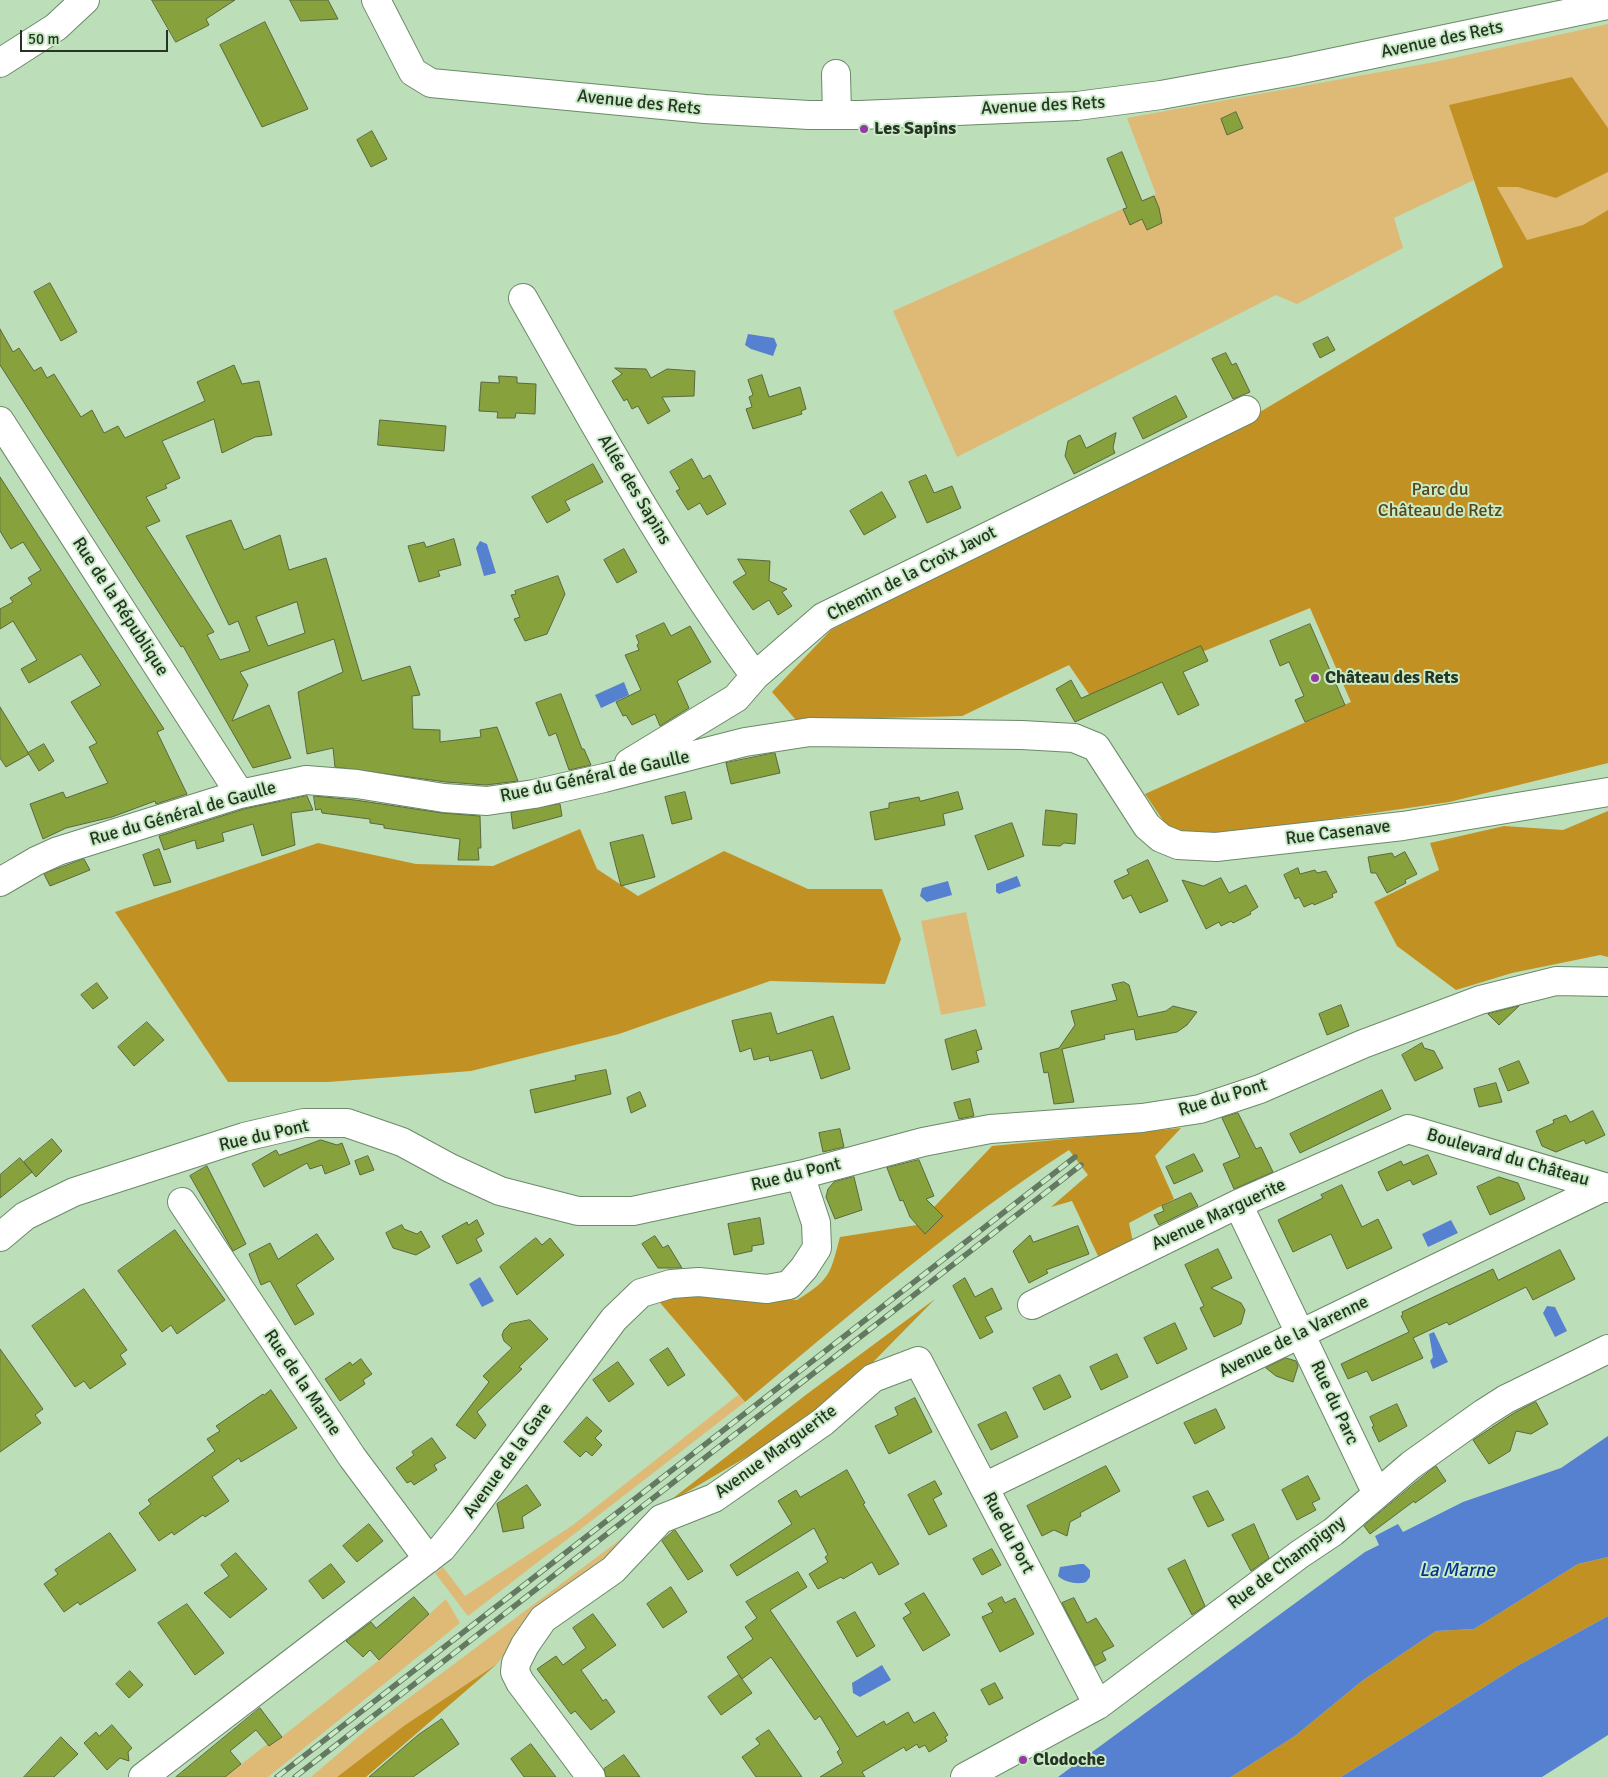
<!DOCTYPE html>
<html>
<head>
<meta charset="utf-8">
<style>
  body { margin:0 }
  #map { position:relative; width:1608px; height:1777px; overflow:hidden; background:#bcdeb8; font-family:Signika,sans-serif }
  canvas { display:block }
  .scale { position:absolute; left:20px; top:30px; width:148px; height:22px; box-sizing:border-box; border:2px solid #273425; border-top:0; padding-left:6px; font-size:15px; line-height:18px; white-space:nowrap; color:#273425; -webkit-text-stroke:4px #c8ebc5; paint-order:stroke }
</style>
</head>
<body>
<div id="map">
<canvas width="1608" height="1777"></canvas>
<div class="scale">50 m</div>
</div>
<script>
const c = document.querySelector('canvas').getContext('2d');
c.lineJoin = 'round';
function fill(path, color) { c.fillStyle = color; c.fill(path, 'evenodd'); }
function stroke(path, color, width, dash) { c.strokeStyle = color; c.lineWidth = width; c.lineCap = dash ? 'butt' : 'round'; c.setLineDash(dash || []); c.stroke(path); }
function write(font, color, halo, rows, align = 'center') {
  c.font = font + ' Signika,sans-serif'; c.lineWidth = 4; c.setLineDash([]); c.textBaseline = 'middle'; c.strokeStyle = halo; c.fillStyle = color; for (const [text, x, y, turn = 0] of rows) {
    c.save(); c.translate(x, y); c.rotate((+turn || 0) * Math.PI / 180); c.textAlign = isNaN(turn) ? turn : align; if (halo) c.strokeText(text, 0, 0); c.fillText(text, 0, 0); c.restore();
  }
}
fill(new Path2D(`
  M1608,24V763L1449,802L1206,837L1145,794L1351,702L1310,608L1091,697L1069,665L962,716L796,720L772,692L831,630L1255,415L1503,267L1474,180L1394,218L1403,248L1297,304L1276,295L957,457L893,311L1156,194L1127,118L1435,62Z
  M966,912L986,1006L941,1015L921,921Z
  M738,1395L745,1402L468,1616L435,1573L443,1567L465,1596L573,1525Z
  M629,1533L632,1537L535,1609L497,1664L405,1725L337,1777H311L366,1730Z
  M446,1599L460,1623L268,1777H225L271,1741L274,1743L378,1661Z`), '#dfba76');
fill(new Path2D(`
  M1572,77L1608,128V172L1556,198L1518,187H1497L1527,240L1583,225L1608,210V763L1449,802L1206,837L1169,829L1145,794L1351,702L1310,608L1091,697L1069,665L962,716L796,720L772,692L831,630L1255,415L1503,267L1449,105Z
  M1608,811V957L1600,955L1512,973L1456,990L1397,946L1374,902L1439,870L1430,843L1504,826L1563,830Z
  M580,829L597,869L638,896L724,851L808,889H882L901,939L885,984L770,981L619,1034L471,1071L328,1082H228L115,912L318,843L416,864L493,866Z
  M1181,1128L1155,1156L1174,1199L1129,1223L1133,1242L1099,1258L1072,1201L1051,1207L1088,1175L1069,1150C954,1224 850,1315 745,1402L650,1291L797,1300C831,1279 830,1274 840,1237L917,1225L992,1146Z
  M935,1299L825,1411L663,1506L807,1394Z
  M1608,1557V1616L1519,1665L1341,1777H1231L1295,1736L1362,1681L1436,1631L1474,1629L1578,1564Z
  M497,1664L366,1777H337L405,1725Z`), '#c29124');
fill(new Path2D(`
  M748,334L774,338L777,345L773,356L751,349L745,345Z
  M480,541L487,544L496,573L484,576L476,548Z
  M624,682L629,695L601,708L595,695Z
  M1017,876L1021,886L999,894L996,892V884Z
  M948,881L952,895L927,902L920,896L922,888Z
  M1451,1220L1458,1233L1428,1247L1422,1234Z
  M480,1277L494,1301L482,1307L469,1284Z
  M1547,1306L1555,1307L1567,1331L1555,1337L1543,1313Z
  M1434,1332L1448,1362L1433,1369L1430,1361L1433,1357L1429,1334Z
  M1608,1436V1557L1578,1564L1474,1629L1436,1631L1362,1681L1295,1736L1231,1777H1058L1365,1552L1379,1545L1375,1536L1398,1524L1403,1532L1463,1502L1561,1468Z
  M1080,1564H1084L1090,1570V1577L1086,1582C1078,1585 1064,1582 1058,1576L1060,1567Z
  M1608,1616V1735L1542,1777H1341L1519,1665Z
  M882,1665L891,1680L860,1697L853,1693L852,1683Z`), '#5680d0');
const building = new Path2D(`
  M152,0H235L206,19L209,25L176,42Z
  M290,0H328L338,19L301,21Z
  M265,22L308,109L262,127L220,45Z
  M1236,112L1243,128L1227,135L1221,119Z
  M372,131L387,159L371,167L357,140Z
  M1122,152L1142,201L1154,196L1159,208L1162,223L1147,230L1142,219L1130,225L1123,209L1127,208L1107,159Z
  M50,283L77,332L61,341L34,292Z
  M0,329L13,352L19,348L34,371L41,367L47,378L54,374L81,417L92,410L104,433L118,426L125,438L205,401L197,382L234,365L242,384L259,381L272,435L255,437L222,453L214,419L162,441L180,478L165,485L167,488L146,497L160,521L146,527L214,632L207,635L220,660L250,651L238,621L229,625L186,536L231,520L244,550L280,535L289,570L326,558L362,681L410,666L420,695L412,696L413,729L440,730V742L481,737L480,730L497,727L518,781L486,785L446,782L335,767L333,748L307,754L298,692L343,672L334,639L240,672L248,685L232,721L269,705L291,758L253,768L183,646L181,647L0,365ZM297,602L305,633L268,646L256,617Z
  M1328,337L1335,350L1320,358L1313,344Z
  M1226,353L1232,365L1236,363L1250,392L1233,399L1212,359Z
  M615,368L646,369L651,378L667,369L695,371L694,396L662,397L670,411L648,424L638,406L632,409L627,399L624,401L612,381L622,374Z
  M762,375L769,397L800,387L806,409L801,411L802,414L753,429L746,409L752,407L749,397L753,395L748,380Z
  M499,376L517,377V383L536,384L535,414L516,413L515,418H497L498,412L479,411L481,382L499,383Z
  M1176,396L1187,417L1143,439L1133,418Z
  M380,420L446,426L444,451L378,445Z
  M1116,433L1113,448L1115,453L1074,474L1065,456L1068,441L1080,435L1086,448Z
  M692,459L703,479L710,475L726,504L707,515L700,503L688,510L676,491L680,489L670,472Z
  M593,464L603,482L565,501L570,510L547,523L532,497Z
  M926,475L934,493L952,486L961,508L927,523L909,482Z
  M0,477L164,729L157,732L187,794L156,804L155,801L112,817L66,828L43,839L30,804L63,792L66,798L108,783L89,747L97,743L71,702L101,685L81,654L29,683L21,669L37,660L13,621L0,629V609L13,602L10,598L32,584L28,578L41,570L23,542L11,549L0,531Z
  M882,492L896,517L864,535L850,511Z
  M454,539L461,565L438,571L440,576L419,582L408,546L424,542L426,547Z
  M624,549L637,572L617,583L604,560Z
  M738,559L770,561L769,581L787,589L782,592L792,606L778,615L769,600L753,610L733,582L746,574Z
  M558,576L565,594L547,634L525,641L514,619L520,617L511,595L516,594L515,591Z
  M664,623L671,636L690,626L711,662L677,681L689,708L660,726L655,714L632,725L626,715L623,716L616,702L641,690L625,655L639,650L637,645L639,643L636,636Z
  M1310,624L1345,705L1305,722L1295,700L1304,696L1289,662L1280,666L1270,641Z
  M1201,646L1208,661L1183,672L1199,705L1178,715L1162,682L1075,722L1056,689L1071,680L1081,698Z
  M561,694L582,749H584L591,765L569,770L556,733L549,736L536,703Z
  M0,707L29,754L6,767L0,758Z
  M44,744L54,761L39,771L28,753Z
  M775,753L780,773L731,784L726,763Z
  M685,792L692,819L672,824L665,797Z
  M958,792L963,809L943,814L945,825L875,840L870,812L889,808V803L919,797L920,801Z
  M307,796L313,810L291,813L295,845L262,856L253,824L222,833L224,841L197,849L195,840L164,850L159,836L244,809Z
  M314,796L355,800L442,813L480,816L481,848H478L479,860H458L460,839L384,828V825L370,823V819L322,813L321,809L316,810Z
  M560,804L562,816L513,829L511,813Z
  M1046,810L1077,814L1075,844L1064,843L1060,846L1043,845Z
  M1012,823L1024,856L988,870L975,836Z
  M643,835L655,877L621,886L610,843Z
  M159,849L171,882L154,886L143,855Z
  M1405,852L1417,874L1405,880L1406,883L1387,893L1376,873H1371L1368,857L1392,853L1394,857Z
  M84,859L90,870L50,886L44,874Z
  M1148,860L1168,901L1140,913L1131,895L1123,899L1114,881L1129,874L1127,870Z
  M1298,868L1300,874L1315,870L1317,873L1326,871L1337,892L1332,894L1333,897L1314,905L1313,903L1304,907L1299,897L1295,899L1284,875Z
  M1221,878L1229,893L1246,885L1258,907L1250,912L1251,914L1233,923L1231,921L1221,926L1219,922L1206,929L1182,880L1203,886Z
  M1124,982L1129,985L1138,1017L1166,1011L1173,1006L1197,1012L1187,1025L1177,1032L1136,1040L1134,1029L1104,1035L1105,1039L1062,1049L1074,1102L1054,1104L1048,1072L1044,1073L1040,1053L1059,1048L1075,1025L1071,1011L1117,1000L1112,985Z
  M97,983L108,998L93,1009L81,995Z
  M1341,1005L1349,1026L1327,1035L1319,1014Z
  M1519,1006L1499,1025L1488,1014Z
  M771,1013L777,1034L833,1016L850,1069L821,1079L812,1050L770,1061L769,1056L754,1060L751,1048L740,1052L732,1021Z
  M147,1022L164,1040L134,1066L118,1047Z
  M976,1030L982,1049L976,1051L979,1062L952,1070L945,1040Z
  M1422,1043L1424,1048L1434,1051L1443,1068L1415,1081L1402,1055Z
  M1519,1061L1529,1083L1508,1091L1499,1069Z
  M606,1070L611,1094L535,1113L530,1090L576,1080L575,1076Z
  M1496,1083L1502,1102L1479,1107L1474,1089Z
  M1382,1090L1391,1109L1300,1153L1290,1134Z
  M640,1092L646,1106L631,1113L627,1098Z
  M970,1099L974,1116L959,1119L954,1103Z
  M1593,1111L1605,1135L1586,1144L1584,1140L1556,1152L1542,1146L1536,1131L1554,1123L1553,1120L1566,1115L1570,1122Z
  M1238,1113L1256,1149L1261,1147L1273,1172L1234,1189L1223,1164L1240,1157L1222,1118Z
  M840,1129L844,1147L823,1152L819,1133Z
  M52,1139L62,1151L36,1177L24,1162Z
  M321,1140L337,1145L342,1143L350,1164L325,1174L322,1165L310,1169L307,1163L264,1187L252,1164L276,1150L279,1155Z
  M1194,1154L1203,1171L1174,1184L1166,1167Z
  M1428,1155L1437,1174L1413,1185L1410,1180L1387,1191L1378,1172L1401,1161L1403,1165Z
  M368,1156L374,1170L360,1175L355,1161Z
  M20,1158L32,1172L0,1198V1175Z
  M919,1160L934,1196L926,1199L943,1216L925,1234L910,1217L903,1200L900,1201L887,1168Z
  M207,1166L246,1244L233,1251L190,1176Z
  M854,1177L862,1210L835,1219L826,1197L828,1189L834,1182Z
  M1499,1177L1518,1183L1525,1199L1490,1215L1477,1187Z
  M1342,1185L1362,1227L1378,1219L1392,1248L1347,1269L1331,1234L1293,1252L1278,1220L1323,1198L1321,1195Z
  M1191,1193L1198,1206L1159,1225L1154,1215L1164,1211L1162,1206Z
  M760,1218L764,1244L752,1246V1251L734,1255L728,1224Z
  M477,1220L484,1234L476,1239L482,1251L457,1264L442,1236L467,1222L468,1225Z
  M402,1225L404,1229L417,1234L421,1231L430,1247L416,1255L393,1248L386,1233Z
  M1078,1226L1089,1254L1046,1270L1048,1273L1029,1283L1013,1251L1030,1235L1033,1242Z
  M175,1230L225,1300L177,1334L171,1325L162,1332L118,1271Z
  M317,1234L334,1259L296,1285L314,1314L295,1325L270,1281L261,1285L249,1254L270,1243L278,1259Z
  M655,1236L663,1248L668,1245L682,1268H658L642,1244Z
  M536,1238L542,1245L550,1238L564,1255L517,1295L500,1267Z
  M1218,1249L1232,1278L1211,1288L1241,1303L1245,1310L1241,1324L1214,1337L1200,1308L1204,1306L1185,1265Z
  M1560,1250L1575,1279L1533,1300L1526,1287L1455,1322L1449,1325L1447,1322L1413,1338L1423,1358L1372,1381L1367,1371L1348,1379L1341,1364L1409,1332L1401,1316L1403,1315L1402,1312L1493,1269L1498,1280Z
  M965,1278L975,1297L992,1288L1002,1309L985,1317L993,1332L980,1339L953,1286Z
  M84,1289L127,1350L120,1355L126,1364L90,1389L84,1381L75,1387L32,1326Z
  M530,1320L548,1339L519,1367L522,1369L477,1412L486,1425L475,1439L456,1425L489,1382L483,1376L512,1348L504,1341L502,1335L504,1330L510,1324Z
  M1175,1323L1187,1349L1157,1364L1144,1338Z
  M668,1348L685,1375L668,1386L650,1360Z
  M0,1349L43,1409L35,1415L41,1423L0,1452Z
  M1117,1354L1128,1377L1101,1390L1090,1367Z
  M1286,1358L1296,1361L1298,1366L1293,1382L1276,1376L1266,1368Z
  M361,1359L372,1374L363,1380L365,1384L340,1401L325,1379L350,1362L352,1365Z
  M618,1362L634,1384L609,1402L593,1380Z
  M1060,1375L1071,1397L1044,1410L1033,1388Z
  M271,1390L297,1428L241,1462L239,1458L212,1477L229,1501L205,1517L203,1515L174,1535L172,1532L159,1541L139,1513L151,1504L148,1500L215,1451L207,1439L220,1431L216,1426L263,1394L264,1395Z
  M915,1398L932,1432L889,1454L875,1426L898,1415L895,1408Z
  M1536,1402L1548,1424L1531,1434L1516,1431L1510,1451L1489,1464L1473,1440L1514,1413Z
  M1397,1404L1407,1426L1379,1442L1372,1427L1374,1426L1370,1417Z
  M1216,1409L1225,1428L1195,1444L1184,1423Z
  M1006,1412L1018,1437L991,1450L978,1425Z
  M587,1417L602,1431L595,1438L602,1445L592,1456L586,1451L580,1457L564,1442Z
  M432,1438L446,1458L434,1465L437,1470L414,1485L411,1481L407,1483L396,1468L414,1455L412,1452Z
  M1106,1466L1120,1491L1080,1513L1081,1516L1070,1522L1067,1536L1054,1530L1042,1536L1027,1506Z
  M1436,1466L1446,1481L1415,1503L1414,1501L1370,1534L1364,1526Z
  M847,1470L865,1503L863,1504L899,1564L879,1575L872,1562L843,1579L841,1577L818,1589L809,1574L828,1562L825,1557L828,1555L814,1528L737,1576L730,1565L792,1524L778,1501L796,1490L800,1497Z
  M1308,1476L1320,1499L1312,1503L1316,1510L1297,1520L1282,1490Z
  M935,1481L942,1494L933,1499L947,1526L929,1535L908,1495Z
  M527,1485L541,1505L522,1517L524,1528L503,1532L497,1504Z
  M1208,1491L1224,1520L1208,1527L1193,1497Z
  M369,1524L383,1541L357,1562L343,1546Z
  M1254,1524L1269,1558L1251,1571L1232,1535Z
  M675,1530L703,1571L688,1580L662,1541Z
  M110,1533L136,1570L80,1605L78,1602L64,1612L44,1584L58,1574L55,1570Z
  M992,1549L1001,1565L982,1575L973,1559Z
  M236,1553L267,1589L230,1618L204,1593L229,1576L221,1565Z
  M1185,1560L1205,1606L1192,1615L1168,1569Z
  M331,1564L345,1582L323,1599L309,1581Z
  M798,1572L807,1587L770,1610L857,1737L884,1721L886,1725L908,1712L914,1723L934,1712L948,1735L945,1737L947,1741L929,1752L925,1745L919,1748L917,1744L906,1751L904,1747L862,1772L865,1777H820L843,1763L837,1752L840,1749L820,1716L815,1720L771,1657L742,1679L727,1657L753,1639L745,1627L757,1618L746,1602Z
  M671,1587L687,1612L663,1628L647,1604Z
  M924,1593L950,1635L923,1651L903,1618L911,1613L905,1604Z
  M414,1597L429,1614L379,1660L370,1650L363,1657L346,1641L371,1622L376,1628Z
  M1002,1597L1005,1603L1015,1598L1034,1634L1000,1652L982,1617L993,1612L988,1604Z
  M1074,1598L1087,1623L1096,1618L1114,1646L1102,1652L1106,1660L1095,1666L1062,1603Z
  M187,1604L224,1653L195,1675L158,1623Z
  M855,1612L875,1646L857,1657L837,1622Z
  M593,1614L616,1645L581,1670L603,1701L606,1699L615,1712L591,1730L575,1711L571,1714L537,1669L556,1656L563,1665L586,1648L573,1628Z
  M130,1671L143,1685L129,1698L116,1684Z
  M739,1675L752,1693L721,1715L708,1697Z
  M995,1683L1003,1698L989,1705L981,1690Z
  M260,1708L282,1737L269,1746L256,1730L230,1751L241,1764L225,1777H176Z
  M442,1719L459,1744L413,1777H369L418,1735Z
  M112,1725L132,1748L128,1752L129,1761L120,1758L107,1770L84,1743L96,1732L99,1736Z
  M769,1730L802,1777H756L742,1757L760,1744L756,1739Z
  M61,1737L78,1754L54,1777H24Z
  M531,1744L556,1777H524L511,1759Z
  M624,1755L640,1777H606L604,1769Z`);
fill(building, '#87a13c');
stroke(building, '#5b683f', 1);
const minor = new Path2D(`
  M376,0L413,72L431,83L705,109L809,115H860L1077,106L1161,95L1292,71L1608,5
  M0,63L56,27L85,0
  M836,74L837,115
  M523,298C596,426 667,557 755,676
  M0,421L240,794
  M629,763L736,698L755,676L823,617L1246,410
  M0,882L36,861L58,851L240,794L306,780L357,784L444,798L487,801L534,794L604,778L745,742L810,732L1022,735L1074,738L1096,747L1147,826L1161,838L1178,845L1216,847L1403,826L1608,792
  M182,1202L352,1457L428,1559
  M1238,1204L1377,1494
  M1032,1305L1238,1204L1408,1129L1608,1188
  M984,1487L1604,1187
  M143,1777L442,1548L462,1523L614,1319L641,1293L671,1284L699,1282L767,1289L789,1285L804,1268L817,1248L816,1223L800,1175
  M591,1777L520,1682L515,1672L516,1663L525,1645L543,1619L613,1570L661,1519L714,1498L823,1422L873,1378L918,1361L1098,1705
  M965,1777L1098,1705L1300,1554L1333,1532L1411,1465L1484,1413L1506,1399L1608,1349`);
const major = new Path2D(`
  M0,1237L25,1216L74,1192L244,1137L304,1123H347L402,1142L450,1168L500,1191L578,1211H633L800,1175L923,1142L990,1129L1142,1118L1200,1109L1260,1089L1363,1044L1480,1000L1556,981L1608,982`);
stroke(minor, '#6b8a68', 30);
stroke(major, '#6b8a68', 30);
stroke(minor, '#fff', 28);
stroke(major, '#fff', 28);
const rail = new Path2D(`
  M277,1777L1075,1157
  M295,1777L1081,1165`);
stroke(rail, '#637961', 5.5);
stroke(rail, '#c8ebc5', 4, [11]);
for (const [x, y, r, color] of [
  [864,129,5,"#9539a3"],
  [1315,678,5,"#9539a3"],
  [1023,1760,5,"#9539a3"]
]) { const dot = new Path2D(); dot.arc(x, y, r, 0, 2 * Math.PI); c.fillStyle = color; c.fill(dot); stroke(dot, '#c8ebc5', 2); }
write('18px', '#273425', '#c8ebc5', [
  ["Avenue des Rets",1442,40,-12],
  ["Avenue des Rets",639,103,6],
  ["Avenue des Rets",1043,106,-3],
  ["Allée des Sapins",634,490,59],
  ["Chemin de la Croix Javot",912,574,-27],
  ["Rue de la République",120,607,57],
  ["Rue du Général de Gaulle",595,777,-12],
  ["Rue du Général de Gaulle",183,814,-16],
  ["Rue Casenave",1338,833,-7],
  ["Rue du Pont",1223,1098,-17],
  ["Rue du Pont",264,1136,-13],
  ["Boulevard du Château",1508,1158,16],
  ["Rue du Pont",796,1175,-14],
  ["Avenue Marguerite",1219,1215,-25],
  ["Avenue de la Varenne",1294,1337,-26],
  ["Rue de la Marne",302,1383,56],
  ["Rue du Parc",1334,1403,65],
  ["Avenue Marguerite",776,1452,-36],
  ["Avenue de la Gare",508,1461,-54],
  ["Rue du Port",1008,1533,62],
  ["Rue de Champigny",1287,1563,-37]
]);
write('bold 18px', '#273425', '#c8ebc5', [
  ["Les Sapins",874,129],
  ["Château des Rets",1325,678],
  ["Clodoche",1033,1760]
], 'left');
write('18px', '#58431a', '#c8ebc5', [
  ["Parc du",1440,490],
  ["Château de Retz",1440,511]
]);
write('italic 19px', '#063390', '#c8ebc5', [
  ["La Marne",1457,1571]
]);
</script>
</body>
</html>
